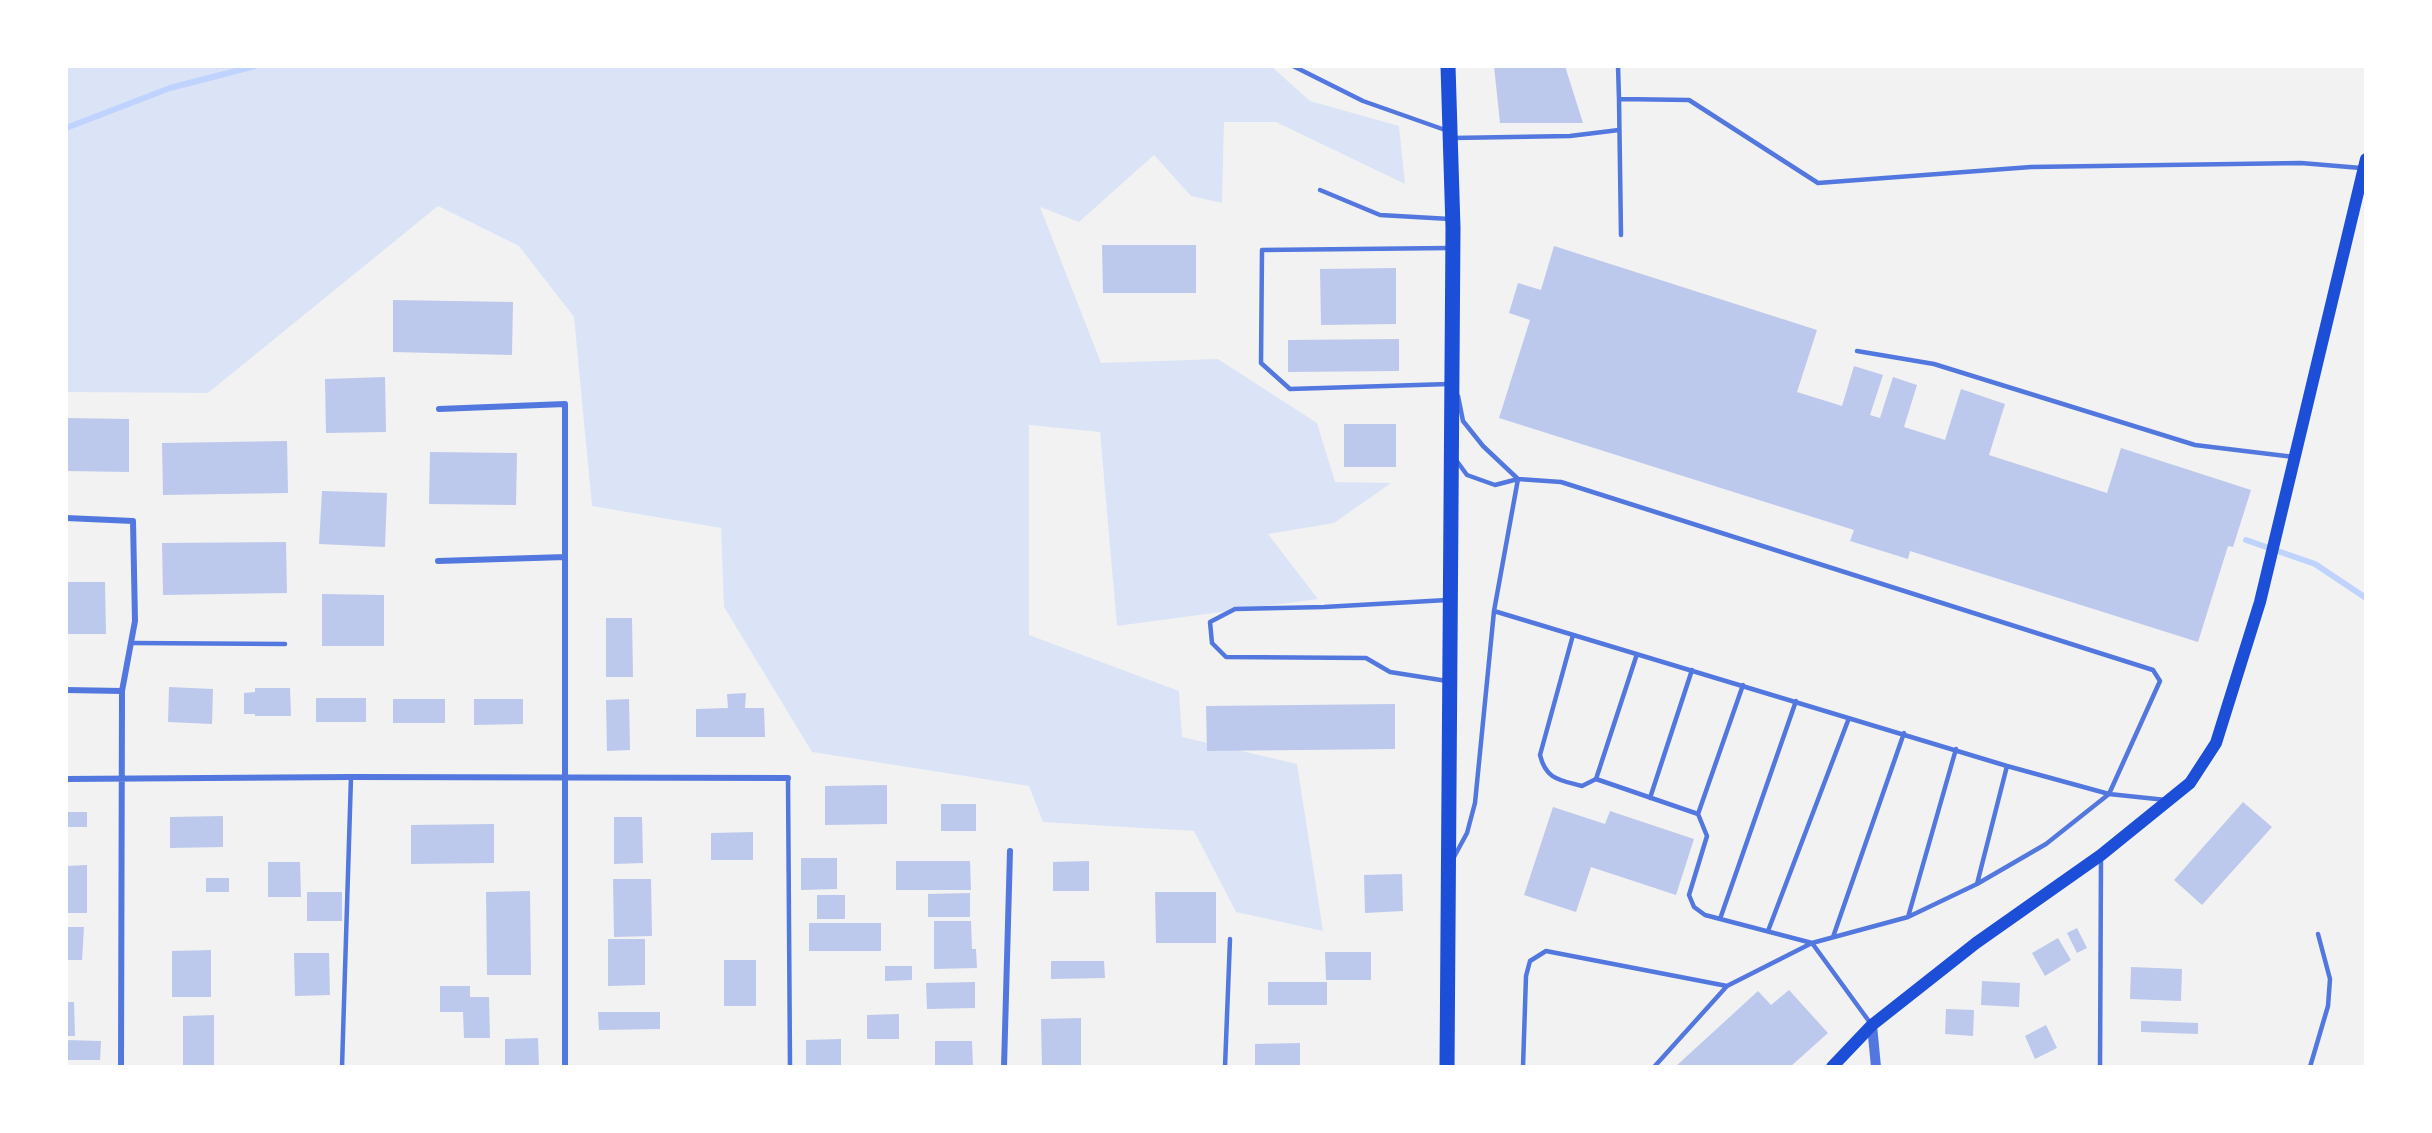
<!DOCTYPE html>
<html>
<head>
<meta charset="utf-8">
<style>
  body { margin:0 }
  #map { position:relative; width:2432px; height:1133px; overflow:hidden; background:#f2f2f2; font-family:"PT Sans Narrow",sans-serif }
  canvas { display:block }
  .frame { position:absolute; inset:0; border:68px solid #fff; pointer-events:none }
</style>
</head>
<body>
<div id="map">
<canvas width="2432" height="1133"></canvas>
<div class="frame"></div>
</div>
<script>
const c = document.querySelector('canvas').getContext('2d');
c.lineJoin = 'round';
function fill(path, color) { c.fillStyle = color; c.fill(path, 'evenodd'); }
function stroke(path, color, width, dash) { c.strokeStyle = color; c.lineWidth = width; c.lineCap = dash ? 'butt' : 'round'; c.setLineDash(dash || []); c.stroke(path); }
fill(new Path2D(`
  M66,66H1271L1310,101L1399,126L1405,184L1276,122H1224L1222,203L1191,196L1154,155L1079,222L1040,207L1101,363L1218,359L1317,423L1335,482L1391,483L1334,523L1268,534L1318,599L1117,626L1100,432L1029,425V635L1179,691L1182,737L1297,764L1323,931L1236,912L1194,831L1043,822L1029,786L812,752L724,607L721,528L592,506L574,317L519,246L438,206L208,393L66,392Z`), '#dbe4f7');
stroke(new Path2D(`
  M66,128L170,88L255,66
  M2246,540L2315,564L2366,598`), '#bfd3fe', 6);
fill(new Path2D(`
  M1494,66H1565L1583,123H1500Z
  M1102,245H1196V293H1103Z
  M1554,246L1817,330L1797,392L1842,406L1854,366L1883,375L1870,415L1880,418L1893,377L1917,385L1904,427L1945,440L1961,389L2005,404L1989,455L2107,493L2121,448L2251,490L2233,547L2228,546L2198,642L1910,551L1908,559L1850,541L1854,530L1499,418L1530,320L1509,313L1518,283L1541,290Z
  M1396,268V324L1321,325L1320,269Z
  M393,300L513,302L512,355L393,352Z
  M1399,339V371L1288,372V340Z
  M385,377L386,432L326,433L325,379Z
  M66,418L129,419V472L66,471Z
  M1344,424H1396V467H1344Z
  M287,441L288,493L163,495L162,443Z
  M430,452L517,453L516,505L429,504Z
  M322,491L387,493L385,547L319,544Z
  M286,542L287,593L163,595L162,543Z
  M66,582H105L106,634H66Z
  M322,594L384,595V646H322Z
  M606,618H632L633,677H606Z
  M169,687L213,689L212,724L168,722Z
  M255,688H290L291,716H255V714H244V693L255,692Z
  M746,693L745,708H764L765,737H696V709L728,708L727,694Z
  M316,698H366V722H316Z
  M393,699H445V723H393Z
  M474,699H523V724L474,725Z
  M629,699L630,750L607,751L606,700Z
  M1395,704V749L1207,751L1206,706Z
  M887,785V824L825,825V786Z
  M2243,802L2272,827L2202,905L2174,880Z
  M941,804H976V831H941Z
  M1553,807L1605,824L1610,811L1694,839L1676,895L1591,867L1576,912L1524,895Z
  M66,812H87V827H66Z
  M223,816V847L170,848V817Z
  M614,817H642L643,863L614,864Z
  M494,824V863L411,864V825Z
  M753,832V860H711V833Z
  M801,858H837V889L801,890Z
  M896,861H970L971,890H896Z
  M1089,861V891H1053V862Z
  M268,862H300L301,897H268Z
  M87,865V913H66V866Z
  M1402,874L1403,911L1365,913L1364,875Z
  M206,878H229V892H206Z
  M613,879H651L652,936L614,937Z
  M530,891L531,975H487L486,892Z
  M307,892H342V921H307Z
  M1155,892H1216V943H1156Z
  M970,893V917H928V894Z
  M817,895H845V919H817Z
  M934,921H971L972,949H976L977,968L934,969Z
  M809,923H881V951H809Z
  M66,927H84L82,960H66Z
  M2077,928L2087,948L2077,953L2067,933Z
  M2058,938L2071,960L2045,976L2032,953Z
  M608,939H645V985L608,986Z
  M211,950V997H172V951Z
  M1325,952H1371V980H1326Z
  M294,953H329L330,995L295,996Z
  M724,960H756V1006H724Z
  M1051,961H1104L1105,978L1051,979Z
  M885,966H912V980L885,981Z
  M2131,967L2182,969L2181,1001L2130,999Z
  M1982,981L2020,983L2019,1007L1981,1005Z
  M975,982V1008L927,1009L926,983Z
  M1268,982H1327V1005H1268Z
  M440,986H470V997H489L490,1038H464L463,1012H440Z
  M1789,990L1828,1033L1790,1067H1675L1758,991L1771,1005Z
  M66,1002H74L75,1036H66Z
  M1946,1009L1974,1010L1973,1036L1945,1034Z
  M598,1012H660V1029L599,1030Z
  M899,1014V1039H867V1015Z
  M214,1015V1067H183V1016Z
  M1081,1018V1067H1042L1041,1019Z
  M2141,1021L2198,1023V1034L2141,1032Z
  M2046,1025L2057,1048L2035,1059L2025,1036Z
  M538,1038L539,1067H505V1039Z
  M841,1039V1067H806V1040Z
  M66,1040L101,1041L100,1060H66Z
  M935,1041H972L973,1067H935Z
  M1300,1043V1067H1255V1044Z`), '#bdc9ec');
stroke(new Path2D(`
  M1293,66L1363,101L1448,131
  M1618,66L1619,99L1689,100L1818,183L2031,167L2301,163L2361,168
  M1619,99L1621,235
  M1453,138L1570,136L1619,130
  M1320,190L1380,215L1450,219
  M1857,351L1934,364L2195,445L2294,457
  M1449,384L1290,389L1261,363L1262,250L1450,248
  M1456,460L1467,475L1495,485L1518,479L1483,446L1463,421L1458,396
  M1447,600L1324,607L1235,609L1210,622L1212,643L1226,657L1366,658L1390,672L1447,681
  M1573,635L1540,755C1546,780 1560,780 1582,786L1596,779L1698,814
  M132,643L285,644
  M1743,685L1698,814L1707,836L1689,895L1694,907L1705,915L1812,943
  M788,778L790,1067
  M1596,779L1637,654
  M1650,798L1692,670
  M1454,857L1467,833L1475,803L1494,611L1518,479L1561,482L2153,670L2160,681L2109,794L2007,766L1494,611
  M1977,884L2007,766
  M1908,917L1956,749
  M1720,919L1796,701
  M1768,931L1849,718
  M1833,937L1904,733
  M1871,1024L1812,943L1908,917L1977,884L2046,844L2109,794L2166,800
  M342,1067L351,777
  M1225,1067L1230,939
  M1523,1067L1526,976L1530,961L1546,951L1727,986
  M1654,1067L1727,986L1812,943
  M2100,1067L2101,857
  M2310,1067L2328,1006L2330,979L2318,934`), '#5277de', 4.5);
stroke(new Path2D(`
  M439,409L565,404V1067
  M66,518L133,521L135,621L122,691L121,1067
  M438,561L565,557
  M66,690L122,691
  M66,779L351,777L788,778
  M1004,1067L1010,851`), '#5277de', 6);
stroke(new Path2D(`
  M1872,1025L1876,1067`), '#5277de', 10);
stroke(new Path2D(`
  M1832,1067L1872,1025L1976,943L2101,855L2190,783L2216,743L2260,602L2366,159`), '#1d4ed8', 12);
stroke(new Path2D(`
  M1447,1067L1453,228L1448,66`), '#1d4ed8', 15);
</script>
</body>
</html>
